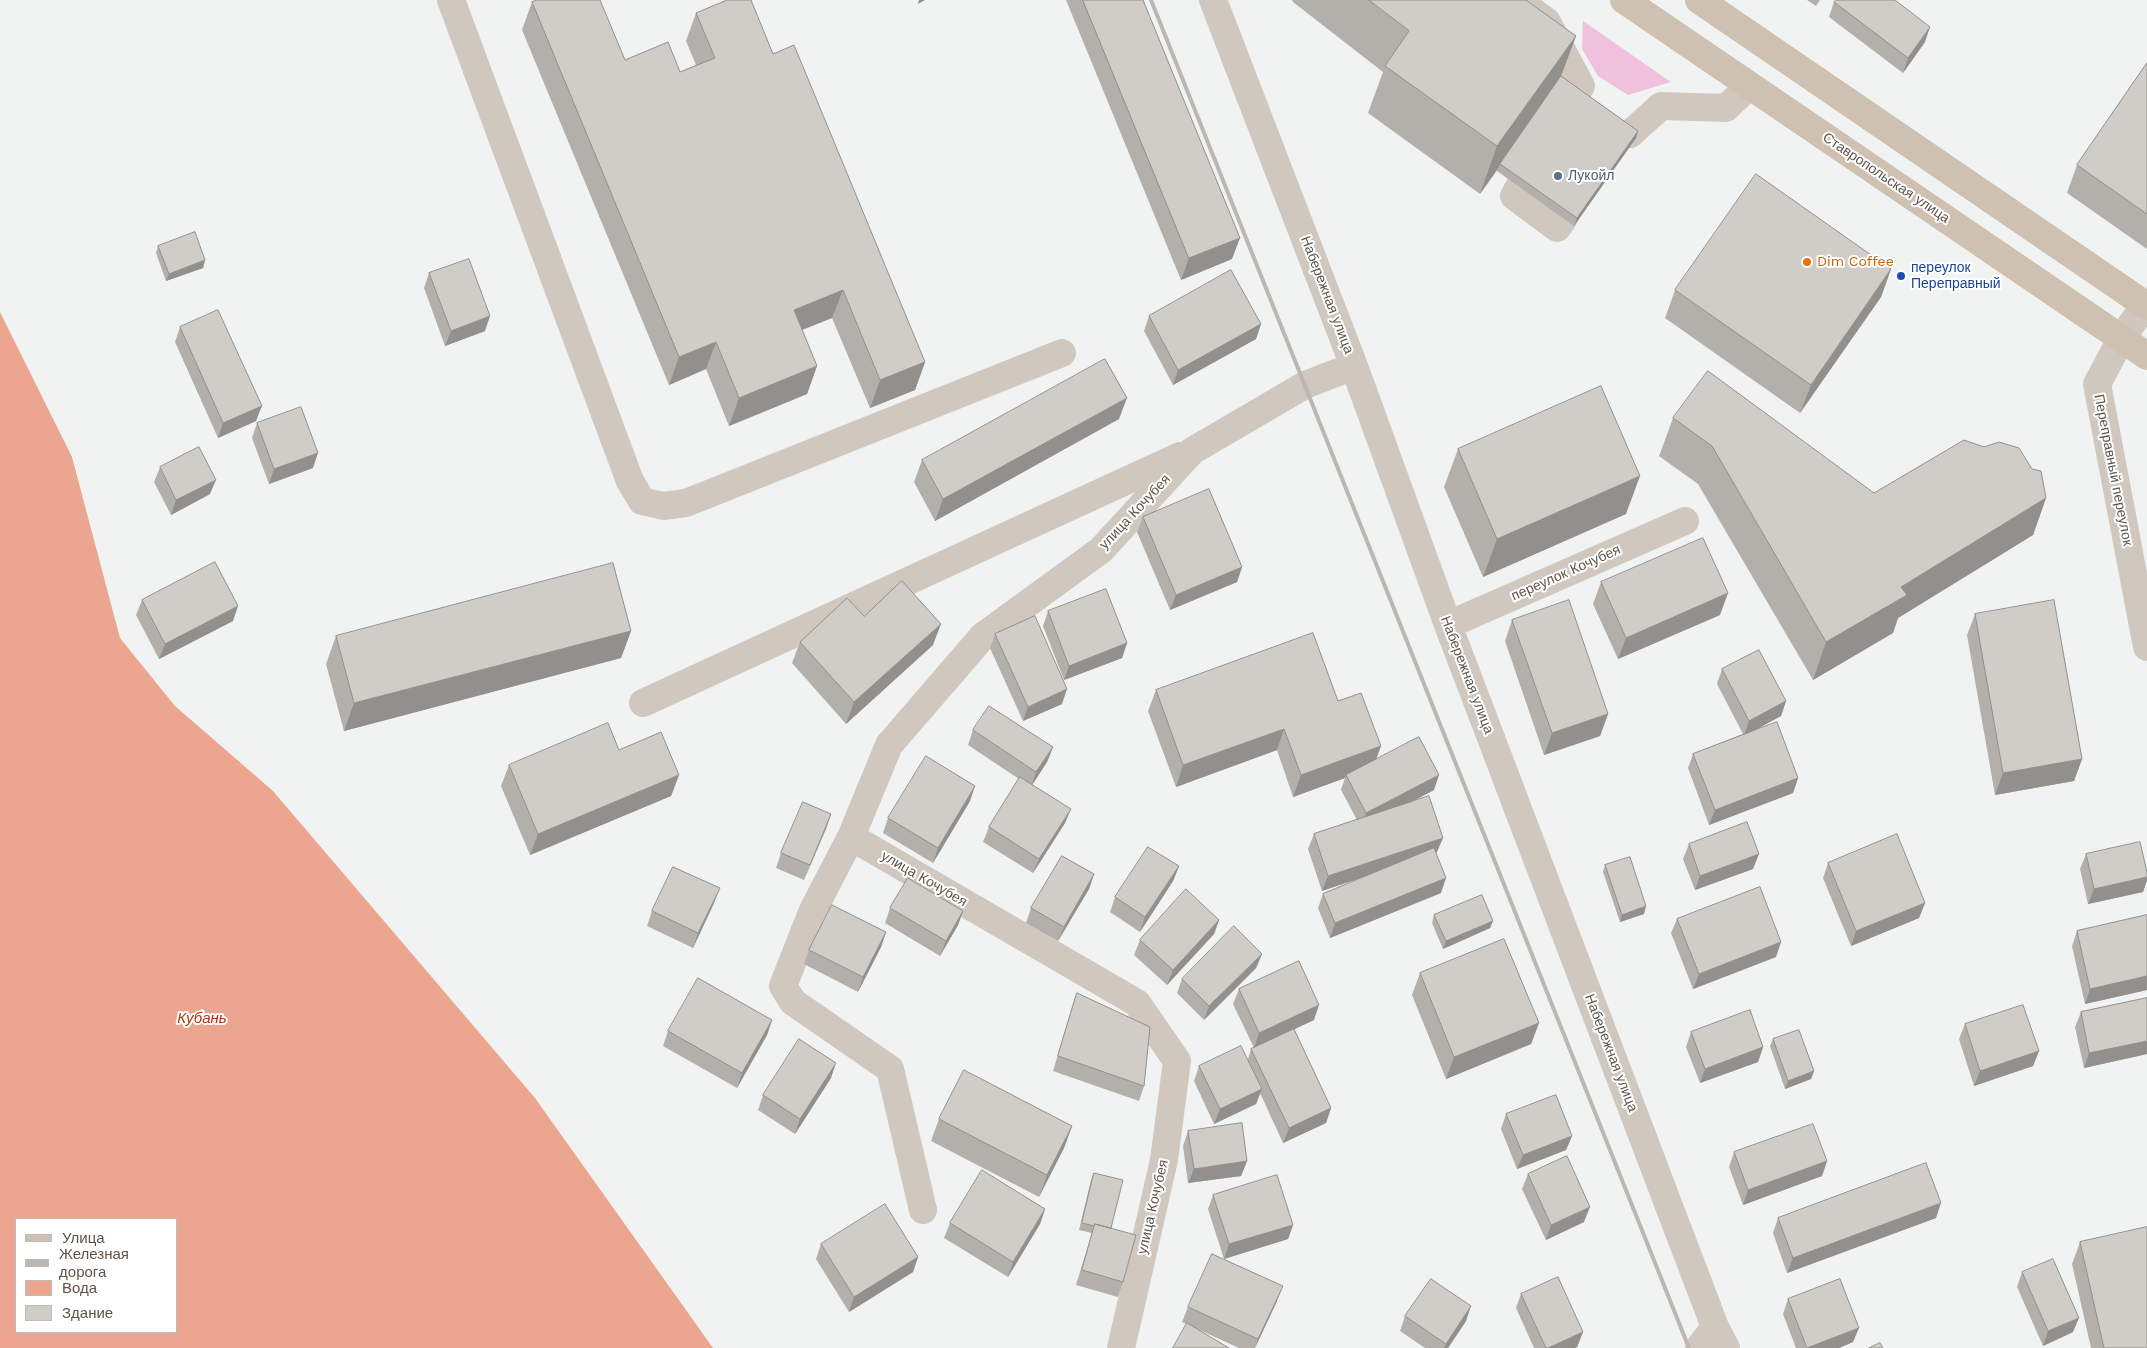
<!DOCTYPE html>
<html>
<head>
<meta charset="utf-8">
<style>
  body { margin:0 }
  #map { position:relative; width:2147px; height:1348px; overflow:hidden; background:#f1f3f3; font-family:"Work Sans",sans-serif }
  canvas { display:block }
  .legend { position:absolute; left:15px; top:1218px; width:162px; height:115px; box-sizing:border-box; background:#fff; border:1px solid #bfbbb6; margin:0; padding:6px 9px; list-style:none; font-size:15px; color:#5f5449 }
  .legend li { display:flex; align-items:center; gap:10px; height:25px }
  .legend b { width:25px; border:1px solid #bfbbb6 }
</style>
</head>
<body>
<div id="map">
<canvas width="2147" height="1348"></canvas>
<ul class="legend">
<li><b style="height:6px;background:#cfc1b1"></b>Улица</li>
<li><b style="height:6px;background:#bbb8b3"></b>Железная дорога</li>
<li><b style="height:14px;background:#eca68f"></b>Вода</li>
<li><b style="height:14px;background:#d0cdc8"></b>Здание</li>
</ul>
</div>
<script>
const c = document.querySelector('canvas').getContext('2d');
c.lineJoin = 'round';
function fill(path, color) { c.fillStyle = color; c.fill(path, 'evenodd'); }
function stroke(path, color, width, dash) { c.strokeStyle = color; c.lineWidth = width; c.lineCap = dash ? 'butt' : 'round'; c.setLineDash(dash || []); c.stroke(path); }
function write(font, color, halo, rows, align = 'center') {
  c.font = font + ' "Work Sans",sans-serif'; c.lineWidth = 4; c.setLineDash([]); c.textBaseline = 'middle'; c.strokeStyle = halo; c.fillStyle = color; for (const [text, x, y, turn = 0] of rows) {
    c.save(); c.translate(x, y); c.rotate((+turn || 0) * Math.PI / 180); c.textAlign = isNaN(turn) ? turn : align; if (halo) c.strokeText(text, 0, 0); c.fillText(text, 0, 0); c.restore();
  }
}
fill(new Path2D(`
  M1583,21L1671,82L1628,95L1598,76L1582,49Z`), '#efc1dc');
fill(new Path2D(`
  M0,312L72,457L120,638L175,706L273,791L535,1098L713,1348H0ZM16,1219H176V1332H16Z`), '#eca68f');
stroke(new Path2D(`
  M451,0L630,481L642,501L663,506L686,503L1062,353
  M1213,0L1354,366L1448,625L1715,1327L1726,1348
  M1518,0L1547,22L1581,86L1575,96
  M1630,134L1661,106L1726,108L1749,86
  M1519,187L1514,196L1557,228L1564,218
  M2145,305L2121,339L2097,384L2147,647
  M1448,625L1685,521
  M643,703L1180,456
  M851,837L813,910L783,986L793,1002L890,1069L923,1210
  M1121,1348L1164,1160L1177,1061L1137,1003L851,837L889,745L983,636L1101,550L1192,451L1305,385L1354,366
  M1699,1348L1715,1327`), '#d0c8bf', 28);
stroke(new Path2D(`
  M1624,0L2147,356
  M1699,0L2147,306`), '#cfc1b1', 28);
stroke(new Path2D(`
  M1151,0L1689,1348`), '#bbb8b3', 4);
fill(new Path2D(`
  M1066,0H1143L1232,259L1181,280Z
  M1292,0H1526L1576,36L1561,76L1638,131L1636,138L1574,226L1497,171V170L1480,194L1368,113L1383,72L1293,2Z
  M1807,0H1820L1816,6Z
  M532,2L625,60L680,72L696,65L686,41L696,13L773,54L925,362L915,390L870,408L832,318L802,330L817,366L807,394L729,426L706,369L669,385L522,30Z
  M1834,2L1925,42L1903,73L1829,17Z
  M2147,63V249L2067,193L2077,165Z
  M158,246L205,260L203,268L166,281L156,253Z
  M1891,269L1881,297L1800,413L1665,318L1675,290Z
  M429,273L485,331L445,346L424,288Z
  M1149,316L1261,324L1256,339L1173,385L1144,331Z
  M180,327L256,421L218,438L175,342Z
  M1673,418L1874,493L2046,498L2033,535L1898,618L1893,633L1813,680L1698,484L1659,456Z
  M1119,419L935,521L914,482L922,460Z
  M257,423L313,468L269,484L252,438Z
  M1458,449L1626,514L1483,577L1444,487Z
  M160,467L210,494L171,515L154,482Z
  M1143,517L1242,567L1237,582L1170,610L1137,532Z
  M1601,582L1720,615L1618,659L1593,604Z
  M142,600L233,621L159,659L136,615Z
  M1048,611L1127,643L1122,658L1064,680L1043,626Z
  M1975,614L2082,759L2074,781L1995,795L1967,635Z
  M864,616L933,645L846,724L792,663L800,642Z
  M1512,620L1608,714L1600,736L1544,755L1505,641Z
  M631,631L621,658L344,731L326,664L336,636Z
  M995,634L1062,704L1023,721L990,648Z
  M1722,669L1786,701L1781,716L1755,730L1798,778L1793,793L1709,825L1688,768L1693,754L1743,734L1717,684Z
  M1156,690L1338,701L1376,759L1434,790L1412,802L1437,852L1436,853L1441,893L1330,938L1318,908L1323,894L1366,876L1322,891L1308,849L1314,834L1357,820L1341,790L1345,778L1293,797L1277,750L1176,787L1148,711Z
  M973,730L1053,747L1047,762L1032,784L1065,823L1033,873L983,842L989,827L1019,779L968,745Z
  M619,750L679,775L671,796L530,855L501,786L509,765Z
  M970,801L933,863L883,833L888,818Z
  M831,814L804,880L776,868L781,853Z
  M1689,844L1753,869L1695,890L1683,859Z
  M2086,854L2147,872V880L2143,892L2088,904L2080,869Z
  M1828,863L1925,903L1919,918L1851,946L1823,878Z
  M1605,865L1644,914L1620,922L1603,872Z
  M1179,866L1173,881L1140,932L1110,912L1115,897Z
  M1094,874L1089,889L1058,941L1026,923L1031,908Z
  M714,903L693,948L647,926L652,911Z
  M890,908L963,911L958,925L940,956L885,923Z
  M1434,915L1493,921L1490,928L1443,949L1432,923Z
  M2147,915V990L2085,1004L2072,946L2077,931Z
  M1677,919L1776,957L1693,989L1671,933Z
  M1219,920L1214,934L1167,985L1134,955L1140,940Z
  M886,932L881,947L858,992L804,964L809,950Z
  M1262,954L1256,968L1204,1020L1177,993L1182,979Z
  M1420,973L1539,1023L1531,1044L1446,1079L1412,995Z
  M1239,989L1314,1020L1294,1029L1331,1108L1326,1123L1283,1143L1260,1093L1256,1104L1214,1124L1194,1081L1199,1066L1248,1059L1251,1049L1254,1048L1233,1004Z
  M1077,993L1144,1086L1139,1101L1053,1071L1072,1008Z
  M2147,998V1054L2084,1068L2075,1027L2081,1012Z
  M772,1020L767,1035L737,1088L663,1046L668,1031Z
  M1965,1024L2039,1051L2033,1066L1974,1086L1959,1039Z
  M1691,1032L1763,1047L1758,1062L1700,1083L1686,1047Z
  M1773,1039L1814,1071L1811,1079L1785,1089L1770,1046Z
  M831,1078L795,1134L758,1110L763,1095Z
  M1506,1114L1572,1136L1566,1150L1517,1169L1501,1129Z
  M939,1119L1072,1126L1064,1148L1039,1197L931,1141Z
  M1188,1131L1247,1161L1241,1176L1188,1183L1183,1146Z
  M1734,1152L1827,1161L1822,1176L1743,1205L1729,1167Z
  M1094,1173L1111,1228L1123,1282L1118,1297L1076,1285L1092,1233L1079,1230L1091,1180Z
  M1528,1174L1584,1222L1546,1240L1522,1189Z
  M1213,1195L1293,1225L1288,1239L1224,1259L1208,1209Z
  M1045,1209L1040,1224L1008,1277L944,1238L950,1223Z
  M1778,1218H1936L1787,1273L1773,1233Z
  M2080,1242L2147,1348H2091L2072,1264Z
  M821,1244L918,1257L913,1272L849,1312L816,1259Z
  M2022,1272L2073,1332L2043,1346L2017,1287Z
  M1521,1294L1583,1332L1577,1347L1575,1348H1534L1516,1308Z
  M1788,1299L1853,1342L1839,1348H1796L1783,1314Z
  M1277,1301L1255,1348H1239L1182,1322L1188,1307Z
  M1405,1316L1466,1321L1448,1348H1425L1400,1331Z`), '#b3b0ac');
fill(new Path2D(`
  M919,0H925L918,4Z
  M1930,27L1925,42L1903,73L1908,58Z
  M1576,36L1558,84L1500,164L1497,170L1480,194L1497,146Z
  M1638,131L1636,138L1574,226L1577,218Z
  M1240,238L1232,259L1181,280L1189,258Z
  M205,260L203,268L166,281L169,274Z
  M1891,269L1881,297L1800,413L1811,385Z
  M843,290L832,318L784,337L794,310Z
  M490,316L485,331L445,346L451,331Z
  M1261,324L1256,339L1173,385L1178,370Z
  M716,342L706,369L669,385L679,357Z
  M925,362L915,390L870,408L880,380Z
  M817,366L807,394L729,426L739,398Z
  M1127,398L1119,419L935,521L943,499Z
  M262,406L256,421L218,438L223,423Z
  M318,453L313,468L269,484L274,469Z
  M1640,476L1626,514L1483,577L1497,539Z
  M216,480L210,494L171,515L176,500Z
  M2046,498L2033,535L1898,618L1893,633L1813,680L1826,642L1901,587Z
  M1242,567L1237,582L1170,610L1176,595Z
  M1728,593L1720,615L1618,659L1626,638Z
  M238,606L233,621L159,659L165,644Z
  M941,624L933,645L846,724L854,702Z
  M631,631L621,658L344,731L354,703Z
  M1127,643L1122,658L1064,680L1069,666Z
  M1067,689L1062,704L1023,721L1028,707Z
  M1786,701L1781,716L1744,736L1749,721Z
  M1608,714L1600,736L1544,755L1552,733Z
  M1284,729L1277,750L1176,787L1183,765Z
  M1381,746L1373,768L1346,775L1345,778L1293,797L1301,775Z
  M1053,747L1047,762L1031,787L1036,772Z
  M2082,759L2074,781L1995,795L2003,773Z
  M679,775L671,796L530,855L538,834Z
  M1439,775L1434,790L1361,828L1366,813Z
  M1798,778L1793,793L1709,825L1715,810Z
  M975,786L970,801L933,863L938,848Z
  M1071,809L1065,823L1033,873L1039,859Z
  M831,814L826,829L804,880L810,865Z
  M1443,838L1437,852L1322,891L1328,876Z
  M1759,854L1753,869L1695,890L1700,876Z
  M1179,866L1173,881L1140,932L1145,917Z
  M1094,874L1089,889L1058,941L1064,927Z
  M2147,877V880L2143,892L2088,904L2094,889Z
  M1446,878L1441,893L1330,938L1335,923Z
  M720,888L714,903L693,948L698,933Z
  M1925,903L1919,918L1851,946L1856,931Z
  M1646,906L1644,914L1620,922L1622,915Z
  M963,911L958,925L940,956L946,941Z
  M1219,920L1214,934L1167,985L1173,970Z
  M1493,921L1490,928L1443,949L1446,941Z
  M886,932L881,947L858,992L863,977Z
  M1781,942L1776,957L1693,989L1699,974Z
  M1262,954L1256,968L1204,1020L1209,1006Z
  M2147,976V990L2085,1004L2090,989Z
  M1319,1005L1314,1020L1254,1048L1259,1033Z
  M772,1020L767,1035L737,1088L742,1073Z
  M1539,1023L1531,1044L1446,1079L1454,1057Z
  M2147,1041V1054L2084,1068L2089,1053Z
  M1763,1047L1758,1062L1700,1083L1705,1069Z
  M2039,1051L2033,1066L1974,1086L1980,1071Z
  M836,1063L831,1078L795,1134L800,1119Z
  M1814,1071L1811,1079L1785,1089L1788,1081Z
  M1262,1089L1256,1104L1214,1124L1220,1109Z
  M1331,1108L1326,1123L1283,1143L1289,1128Z
  M1072,1126L1064,1148L1039,1197L1047,1175Z
  M1572,1136L1566,1150L1517,1169L1523,1155Z
  M1247,1161L1241,1176L1188,1183L1194,1169Z
  M1827,1161L1822,1176L1743,1205L1748,1190Z
  M1941,1203L1936,1218L1787,1273L1793,1258Z
  M1590,1207L1584,1222L1546,1240L1551,1225Z
  M1045,1209L1040,1224L1008,1277L1013,1262Z
  M1293,1225L1288,1239L1224,1259L1229,1244Z
  M918,1257L913,1272L849,1312L854,1297Z
  M1283,1286L1277,1301L1255,1348L1258,1339Z
  M1471,1306L1466,1321L1448,1348H1444L1446,1344Z
  M2079,1318L2073,1332L2043,1346L2048,1331Z
  M1859,1328L1853,1342L1839,1348H1806Z
  M1583,1332L1577,1347L1575,1348H1548Z`), '#92908c');
const building = new Path2D(`
  M538,0H600L625,60L668,42L680,72L715,58L696,13L727,0H751L773,54L794,45L925,362L880,380L843,290L794,310L817,366L739,398L716,342L679,357L532,2Z
  M1083,0H1143L1240,238L1189,258Z
  M1369,0H1526L1576,36L1497,146L1385,66L1409,31Z
  M1836,0H1895L1930,27L1908,58L1834,2Z
  M2147,63V214L2077,165Z
  M1561,76L1638,131L1577,218L1500,164Z
  M1756,174L1891,269L1811,385L1675,290Z
  M195,232L205,260L169,274L158,246Z
  M469,259L490,316L451,331L429,273Z
  M1231,270L1261,324L1178,370L1149,316Z
  M218,310L262,406L223,423L180,327Z
  M1105,359L1127,398L943,499L922,460Z
  M1708,371L1874,493L1964,440L1984,447L1999,442L2019,448L2032,469L2041,471L2046,498L1901,587L1907,595L1826,642L1712,446L1673,418Z
  M1601,386L1640,476L1497,539L1458,449Z
  M301,407L318,453L274,469L257,423Z
  M199,447L216,480L176,500L160,467Z
  M1209,489L1242,567L1176,595L1143,517Z
  M1703,538L1728,593L1626,638L1601,582Z
  M215,562L238,606L165,644L142,600Z
  M613,563L631,631L354,703L336,636Z
  M902,581L941,624L854,702L800,642L847,598L864,616Z
  M1106,589L1127,643L1069,666L1048,611Z
  M1569,600L1608,714L1552,733L1512,620Z
  M2054,600L2082,759L2003,773L1975,614Z
  M1035,616L1067,689L1028,707L995,634Z
  M1313,633L1338,701L1361,693L1381,746L1301,775L1284,729L1183,765L1156,690Z
  M1759,650L1786,701L1749,721L1722,669Z
  M989,706L1053,747L1036,772L973,730Z
  M1777,722L1798,778L1715,810L1693,754Z
  M608,723L619,750L661,732L679,775L538,834L509,765Z
  M1419,737L1439,775L1366,813L1346,775Z
  M926,756L975,786L938,848L888,818Z
  M1020,777L1071,809L1039,859L989,827Z
  M1429,796L1443,838L1328,876L1314,834Z
  M803,802L831,814L810,865L781,853Z
  M1747,822L1759,854L1700,876L1689,844Z
  M1897,834L1925,903L1856,931L1828,863Z
  M2140,842L2147,872V877L2094,889L2086,854Z
  M1148,847L1179,866L1145,917L1115,897Z
  M1434,848L1446,878L1335,923L1323,894Z
  M1062,856L1094,874L1064,927L1031,908Z
  M1630,857L1646,906L1622,915L1605,865Z
  M673,867L720,888L698,933L652,911Z
  M908,878L963,911L946,941L890,908Z
  M1760,887L1781,942L1699,974L1677,919Z
  M1186,889L1219,920L1173,970L1140,940Z
  M1482,895L1493,921L1446,941L1434,915Z
  M832,905L886,932L863,977L809,950Z
  M2147,915V976L2090,989L2077,931Z
  M1234,926L1262,954L1209,1006L1182,979Z
  M1504,939L1539,1023L1454,1057L1420,973Z
  M1299,961L1319,1005L1259,1033L1239,989Z
  M698,978L772,1020L742,1073L668,1031Z
  M1077,993L1150,1027L1144,1086L1058,1056Z
  M2147,998V1041L2089,1053L2081,1012Z
  M2023,1005L2039,1051L1980,1071L1965,1024Z
  M1750,1010L1763,1047L1705,1069L1691,1032Z
  M1294,1029L1331,1108L1289,1128L1251,1049Z
  M1799,1030L1814,1071L1788,1081L1773,1039Z
  M799,1039L836,1063L800,1119L763,1095Z
  M1241,1046L1262,1089L1220,1109L1199,1066Z
  M964,1070L1072,1126L1047,1175L939,1119Z
  M1556,1095L1572,1136L1523,1155L1506,1114Z
  M1242,1123L1247,1161L1194,1169L1188,1131Z
  M1813,1124L1827,1161L1748,1190L1734,1152Z
  M1567,1156L1590,1207L1551,1225L1528,1174Z
  M1926,1163L1941,1203L1793,1258L1778,1218Z
  M982,1170L1045,1209L1013,1262L950,1223Z
  M1094,1173L1123,1180L1111,1228L1095,1224L1094,1226L1082,1223Z
  M1277,1175L1293,1225L1229,1244L1213,1195Z
  M885,1204L918,1257L854,1297L821,1244Z
  M1095,1224L1136,1235L1123,1282L1082,1270Z
  M2147,1227V1348H2104L2080,1242Z
  M1212,1254L1283,1286L1258,1339L1188,1307Z
  M2053,1259L2079,1318L2048,1331L2022,1272Z
  M1558,1277L1583,1332L1548,1348H1546L1521,1294Z
  M1431,1279L1471,1306L1446,1344L1405,1316Z
  M1840,1279L1859,1328L1807,1348L1788,1299Z
  M1187,1323L1229,1348H1173Z
  M1880,1343L1883,1348H1869Z`);
fill(building, '#d0cdc8');
stroke(building, '#92908c', 1);
for (const [x, y, r, color] of [
  [1558,176,5,"#5c6f8a"],
  [1807,262,5,"#e8710a"],
  [1901,276,5,"#1a4fb4"]
]) { const dot = new Path2D(); dot.arc(x, y, r, 0, 2 * Math.PI); c.fillStyle = color; c.fill(dot); stroke(dot, '#fff', 2); }
write('14px', '#4e5e75', '#fff', [
  ["Лукойл",1568,176]
], 'left');
write('14px', '#5f5449', '#fff', [
  ["Ставропольская улица",1886,178,34],
  ["Набережная улица",1327,295,69],
  ["Переправный переулок",2113,470,79],
  ["улица Кочубея",1135,512,-47],
  ["переулок Кочубея",1566,573,-24],
  ["Набережная улица",1467,675,69],
  ["улица Кочубея",924,879,30],
  ["Набережная улица",1611,1053,69],
  ["улица Кочубея",1153,1207,-77]
]);
write('14px', '#c56008', '#fff', [
  ["Dim Coffee",1817,262]
], 'left');
write('14px', '#164399', '#fff', [
  ["переулок",1911,268],
  ["Переправный",1911,284]
], 'left');
write('italic 15px', '#ac350e', '#fff', [
  ["Кубань",202,1019]
]);
</script>
</body>
</html>
